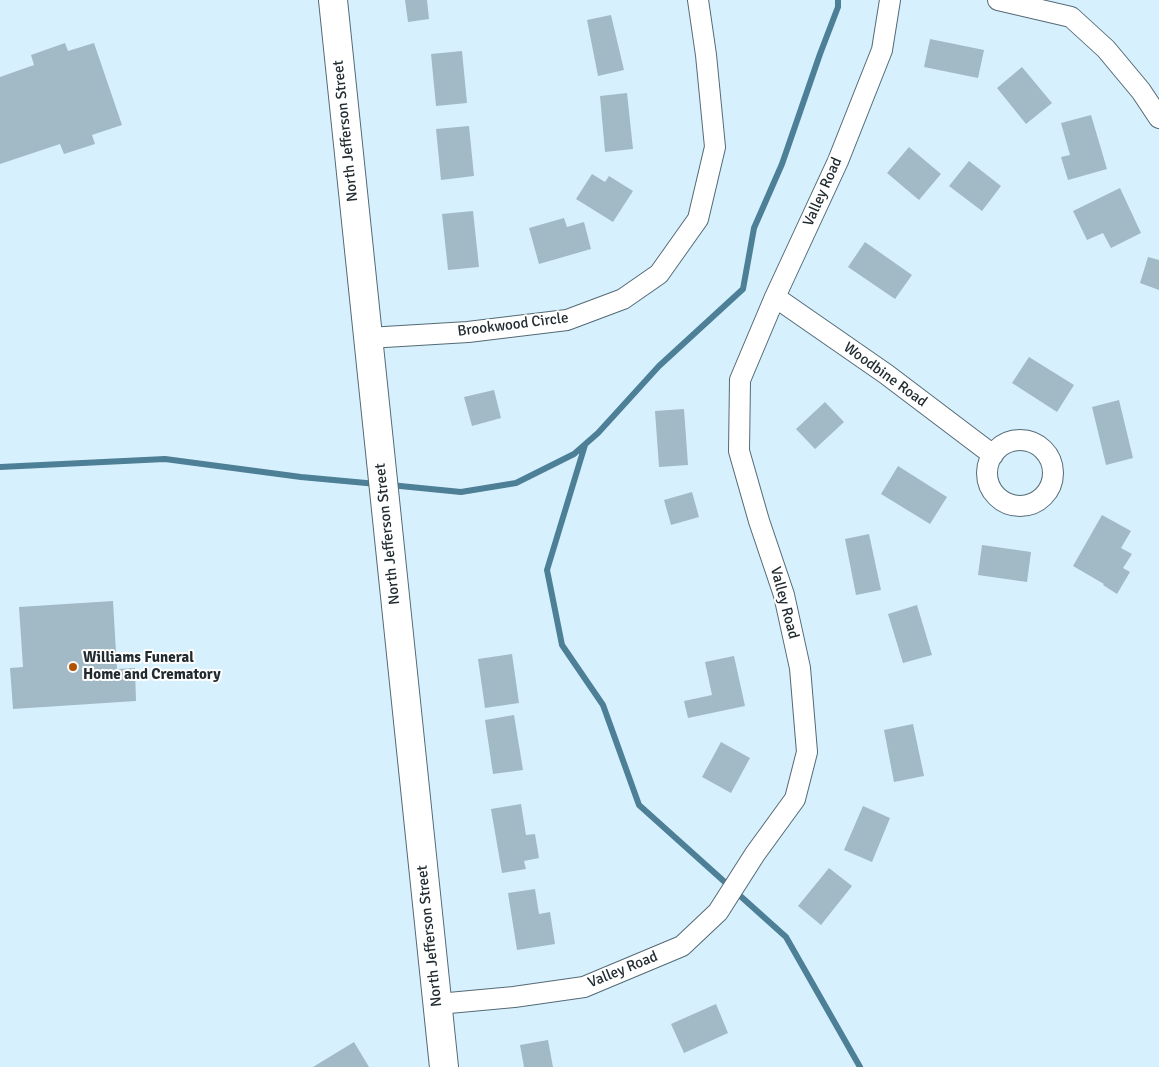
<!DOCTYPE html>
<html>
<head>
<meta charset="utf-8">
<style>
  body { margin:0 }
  canvas { display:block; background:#d7f0fd }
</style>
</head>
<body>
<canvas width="1159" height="1067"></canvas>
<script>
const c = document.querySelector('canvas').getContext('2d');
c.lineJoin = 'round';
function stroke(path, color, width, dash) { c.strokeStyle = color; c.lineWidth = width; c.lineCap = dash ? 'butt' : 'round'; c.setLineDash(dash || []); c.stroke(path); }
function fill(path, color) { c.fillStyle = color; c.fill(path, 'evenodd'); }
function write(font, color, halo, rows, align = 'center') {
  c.font = font + ' Signika,sans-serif'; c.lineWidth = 4; c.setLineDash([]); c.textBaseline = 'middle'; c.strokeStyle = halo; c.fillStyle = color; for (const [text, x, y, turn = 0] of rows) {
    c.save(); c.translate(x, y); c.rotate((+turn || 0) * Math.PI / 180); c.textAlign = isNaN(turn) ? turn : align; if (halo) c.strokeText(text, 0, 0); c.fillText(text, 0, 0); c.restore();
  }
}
stroke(new Path2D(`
  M585,445L547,570L562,645L603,705L639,805L786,937L860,1067
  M0,467L165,459L301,477L377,484
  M390,485L461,492L516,483L574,454L598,433L659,366L743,289L754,228L782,164L820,54L838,7V0`), '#4d7f96', 6);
fill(new Path2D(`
  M405,0H427L429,19L408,22Z
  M611,15L624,70L598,76L587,20Z
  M930,39L984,50L978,78L924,67Z
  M65,43L68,51L94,43L122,125L92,135L95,144L64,154L60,144L0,164V77L34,65L31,55Z
  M462,51L467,103L436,106L431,54Z
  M1022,67L1052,103L1026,124L997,88Z
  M627,93L633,149L605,152L600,96Z
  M1091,115L1107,169L1068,180L1061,157L1070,155L1061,123Z
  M469,126L474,176L441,180L436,129Z
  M909,147L941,174L919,200L887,173Z
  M969,161L1001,186L982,211L949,186Z
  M592,174L605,182L609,176L633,191L613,222L576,199Z
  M1120,188L1141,233L1111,248L1103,233L1087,240L1073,211Z
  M473,211L479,267L448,270L442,214Z
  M564,218L567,227L584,222L591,249L539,264L529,228Z
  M865,242L912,275L895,299L848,267Z
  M1148,257L1159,260V290L1140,283Z
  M1029,357L1074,385L1057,412L1012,383Z
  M494,390L501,418L472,426L464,397Z
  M1119,400L1133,458L1106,465L1092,407Z
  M825,402L844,422L815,449L796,429Z
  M684,409L688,465L659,467L655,411Z
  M898,466L947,497L930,524L881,494Z
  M692,492L699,517L671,525L664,500Z
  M1102,515L1131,531L1121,548L1132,554L1123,568L1130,572L1117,594L1103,585L1104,584L1073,566Z
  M869,534L881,590L856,595L845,539Z
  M982,545L1031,552L1027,582L978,575Z
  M113,601L117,669L135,668L136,701L13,709L10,668L23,667L19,607Z
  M917,605L932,655L903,663L888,614Z
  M512,654L519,703L485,708L478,659Z
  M734,656L745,706L688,718L684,701L712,695L705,662Z
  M514,715L523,770L493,774L485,720Z
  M913,724L924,776L894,782L884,730Z
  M721,742L750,758L731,793L702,777Z
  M521,804L526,835L535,834L539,858L524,861L526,869L502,873L491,809Z
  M863,806L890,818L872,862L844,850Z
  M829,868L852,886L821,925L798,906Z
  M535,889L539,914L550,912L555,944L517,950L508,893Z
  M716,1004L728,1033L684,1053L671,1024Z
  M548,1040L553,1067H524L520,1045Z
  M354,1042L369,1067H313Z`), '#a2bac6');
const minor = new Path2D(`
  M998,0L1071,17L1106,49L1141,91L1159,118
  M775,297L886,374L993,455
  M368,338L468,332L567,320L623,299L659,274L698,219L715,147L706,55L698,0
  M987 473a33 33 0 1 1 66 0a33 33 0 1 1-66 0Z
  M438,1004L514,997L584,987L682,946L718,912L755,854L795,799L807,752L800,668L784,595L759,521L739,451L740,380L775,297L838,161L882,50L890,0`);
const secondary = new Path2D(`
  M333,0L444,1067`);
stroke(minor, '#546a75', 22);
stroke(secondary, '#546a75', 30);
stroke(minor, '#fff', 20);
stroke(secondary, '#fff', 28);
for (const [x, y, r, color] of [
  [73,667,5,"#b25304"]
]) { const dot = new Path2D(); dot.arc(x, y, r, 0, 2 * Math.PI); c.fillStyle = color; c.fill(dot); stroke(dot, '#fff', 2); }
write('15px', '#222c30', '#fff', [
  ["North Jefferson Street",346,131,-96],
  ["Valley Road",823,192,-66],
  ["Brookwood Circle",513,325,-7],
  ["Woodbine Road",885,375,36],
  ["North Jefferson Street",388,534,-96],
  ["Valley Road",784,603,75],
  ["North Jefferson Street",430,936,-96],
  ["Valley Road",623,970,-22]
]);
write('bold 15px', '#222c30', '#fff', [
  ["Williams Funeral",83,658],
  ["Home and Crematory",83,675]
], 'left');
</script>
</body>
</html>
